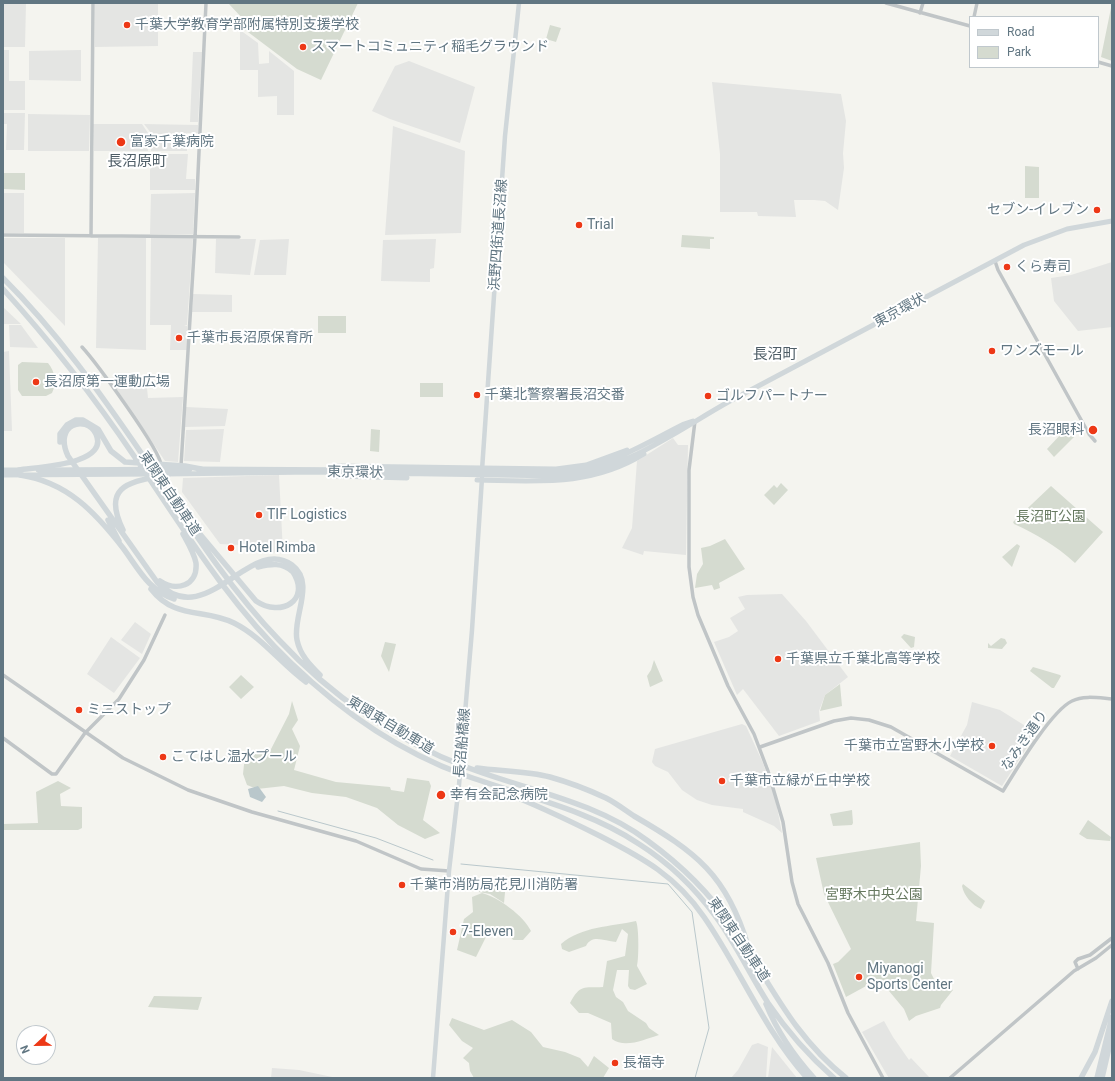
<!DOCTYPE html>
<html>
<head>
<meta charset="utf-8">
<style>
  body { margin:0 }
  #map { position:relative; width:1115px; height:1081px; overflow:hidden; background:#f4f4ef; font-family:Roboto,sans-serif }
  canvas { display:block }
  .frame { position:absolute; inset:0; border:4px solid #617682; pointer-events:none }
  .legend { position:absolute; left:969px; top:16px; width:130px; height:52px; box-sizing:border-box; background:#fff; border:1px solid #c0c8cd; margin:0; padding:5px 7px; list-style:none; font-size:12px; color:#617682 }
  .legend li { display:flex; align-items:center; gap:8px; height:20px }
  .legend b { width:20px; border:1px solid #c0c8cd }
  .north { position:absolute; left:16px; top:1025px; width:40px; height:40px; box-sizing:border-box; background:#fff; border:1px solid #c0c8cd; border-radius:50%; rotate:248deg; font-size:11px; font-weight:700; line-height:16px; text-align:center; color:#617682 }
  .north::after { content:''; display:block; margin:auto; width:14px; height:18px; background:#ed3816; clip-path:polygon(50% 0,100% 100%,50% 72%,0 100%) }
</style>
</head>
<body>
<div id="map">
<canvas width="1115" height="1081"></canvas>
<div class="frame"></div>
<ul class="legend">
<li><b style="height:5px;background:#d0d7da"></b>Road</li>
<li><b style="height:11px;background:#d5dbd0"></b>Park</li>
</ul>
<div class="north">N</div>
</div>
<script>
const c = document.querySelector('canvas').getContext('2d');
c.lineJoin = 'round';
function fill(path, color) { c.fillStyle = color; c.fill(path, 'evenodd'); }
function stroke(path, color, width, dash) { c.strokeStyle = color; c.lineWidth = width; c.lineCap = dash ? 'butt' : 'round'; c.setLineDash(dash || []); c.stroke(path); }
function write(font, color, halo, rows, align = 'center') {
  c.font = font + ' Roboto,"Noto Sans JP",sans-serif'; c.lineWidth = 4; c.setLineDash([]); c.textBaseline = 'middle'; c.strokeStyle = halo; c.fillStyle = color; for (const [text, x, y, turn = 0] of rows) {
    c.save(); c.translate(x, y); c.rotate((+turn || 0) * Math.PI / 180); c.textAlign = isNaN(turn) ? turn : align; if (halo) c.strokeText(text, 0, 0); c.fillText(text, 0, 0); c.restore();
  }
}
fill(new Path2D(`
  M3,3H26L25,47H3Z
  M95,3H158V46L95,47Z
  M240,30L258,43L259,64L269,63V51L294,71V115H277V96L258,97V70H240Z
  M3,50H9V81H25V110H3Z
  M81,50V81L29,80V51Z
  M193,52H202L198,122H190Z
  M409,61L475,87L460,143L390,119L372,111L395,66Z
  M712,82L841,94L846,121L843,153L844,168L838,210L825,201L814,200H794L796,217L758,216L757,212H720V154Z
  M3,113H25L24,150H6L7,124H3Z
  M28,114L90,115L89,151H28Z
  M93,124H142L148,133V151H94Z
  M144,124L198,125V133H187V151H151V133Z
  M393,126L465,151L461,233L385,235Z
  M150,154H188L186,179H195V190H150Z
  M3,193H24V233H3Z
  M195,193L193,234H150L151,194Z
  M3,238H65V326L3,262Z
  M98,238H146V350L96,348Z
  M151,238H193L187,325H184L187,326V350H170L171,325H150Z
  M216,239H256L250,275L215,273Z
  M289,239L286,275H254L260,240Z
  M436,239L434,268L430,269V282L381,281L383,240Z
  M1112,262V327L1078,331L1054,301L1051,278L1071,275Z
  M193,294L232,295V312H192Z
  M3,307L21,324H3Z
  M9,325H21L38,348L10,347Z
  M9,351L12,431H3V352Z
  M115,387L147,388L148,398L183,397L178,462L165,461Z
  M186,407L228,409L225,426L185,427Z
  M224,429L220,462L184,461L186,430Z
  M673,438L678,445H688L686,555L644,551L643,555L622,548L632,528L637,461Z
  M279,475L283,552L261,553L262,546L220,544L182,492L183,478Z
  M782,594L806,621L848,677L825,695L819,711L820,721L779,736L743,689L737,695L714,642L729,637L738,631L730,618L745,609L738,597L747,595Z
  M135,622L151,634L142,654L121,640Z
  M111,637L140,658L114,693L87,674Z
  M972,702L1000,710L1035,732V735L1002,786L950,756L967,725Z
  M742,724L746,726L763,763L775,797L782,833L774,826L743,812V809L712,805L697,800L682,790L668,772L655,766L652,762L655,749Z
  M884,1021L893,1037L909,1060L911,1058L930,1078H889L887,1075L862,1032Z
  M758,1043L768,1047L766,1078H731L738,1070L752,1045Z
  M772,1047L797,1078H768Z
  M272,1068L299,1070L337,1078H271Z`), '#e4e5e3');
fill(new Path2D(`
  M228,3H358L321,80L297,69L240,26L244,20Z
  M1112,3V61L1101,57Z
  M550,25L561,28L556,42L546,39Z
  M1025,166L1039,167V198H1025Z
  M3,173H25V190L3,189Z
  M682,235L714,237V239H710V249L681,247Z
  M318,316H346V333H318Z
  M22,362L48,363C55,371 57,383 52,393L46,396H22L18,390V365Z
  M420,383H443V397H420Z
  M371,429L380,430L379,452L370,451Z
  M1062,433L1076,435L1054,457L1047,449Z
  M781,483L788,490L774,505L764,495L774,485L777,488Z
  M1051,486L1103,532L1075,563C1055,545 1038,535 1014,524L1013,522Z
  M725,539L745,569L719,583L720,588L714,590L712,585L695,588L697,574L703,564L701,548L710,546Z
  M1017,544L1020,546L1012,567L1002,557Z
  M904,634L915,637L914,647L911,648L901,637Z
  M1001,638L1005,639L1007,643L1002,649L988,648V643L991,646Z
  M385,642L396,644L389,672L381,656Z
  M654,660L663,681L650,687L647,676L651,670Z
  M1033,667L1060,675L1061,676L1054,688H1052L1030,671Z
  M241,675L254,687L241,699L229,687Z
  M840,684L842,706L820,711L825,695Z
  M292,701L298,720L292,729L300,746L294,770L336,782L390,787L391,790L404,792L407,778L429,781L431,786L423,820L440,833L425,839L398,825L377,808L346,797L312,793L284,786L257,789L247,785L243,774L245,755L270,751L289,714Z
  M58,781L71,788L60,794L61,806L82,807V828L78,830H3V824L38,823L36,792Z
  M852,810L853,823L852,825L833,826L830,814Z
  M1088,820L1111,837L1110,841L1087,839L1079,834Z
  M920,842L921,866L916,921L934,923L931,973L935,981L953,990L941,1005L940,1008L916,1016L909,1021L904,1009L879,979L846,997L833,964L838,962L851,949L824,894L816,858Z
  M480,880L506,882L504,903L490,894L479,892Z
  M963,884L985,901L981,909C972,905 964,896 962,886Z
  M482,893C498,897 524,916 531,931L523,940H513L508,932L486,937L476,957L457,950L464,919L473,912L472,897Z
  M636,921C639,927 639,958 637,966L647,984L635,990L630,989L628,986L629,970H617L613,990L616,997L623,1002L628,1011L646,1023L649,1028L659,1035C645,1039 625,1049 612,1039L611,1023L588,1013H579L570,1003C580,984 584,988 603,987L607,961L625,956L628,934L622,929L616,942C604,941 592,934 586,946L569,952L562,949L561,944C582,926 610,927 636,921Z
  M154,996L202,997L198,1010L148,1007Z
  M452,1018L484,1030L512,1020L531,1032L543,1047L565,1052L580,1058L588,1067L594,1056L609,1068L603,1078H474L470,1071L469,1063L463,1058L473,1048L462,1041L449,1025Z`), '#d5dbd0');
fill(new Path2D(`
  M258,786L266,797L262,802L250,797L248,789Z`), '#b9c7cb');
stroke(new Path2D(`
  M278,811L376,838L433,860
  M461,864L668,884L692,912L709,1028L695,1078`), '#b9c7cb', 1);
stroke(new Path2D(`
  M886,3L970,26
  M920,13L923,3
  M974,17L977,3
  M1098,62L1112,66
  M3,235L239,237
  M91,236L93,3
  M995,261L998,270L1089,434L1095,441
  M82,347C95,361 161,451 161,465
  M695,421L689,470V567L693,597L698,615L728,686L754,734L768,771L783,822L792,882L798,904L828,963L848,1013L883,1078
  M181,466L195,237L206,3
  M3,675L123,758L188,790L252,812L356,841L421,869L449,871
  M3,738L52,774H56L85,733L119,699L144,660L165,615
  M760,747L834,721L851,718L869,720L891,727L1003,791C1016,770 1051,711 1072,701C1084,695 1099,698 1112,699
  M1078,969L1075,962L1078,959L1090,955L1112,938
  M950,1078L1074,971L1096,958L1112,945`), '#c0c5c7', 3.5);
stroke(new Path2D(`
  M482,470L505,136L519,3
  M433,1078L449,871L459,785L472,630L482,478`), '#d0d7da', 4.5);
stroke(new Path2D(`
  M338,466L556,469L586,465L627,450
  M198,469L569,471C612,465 646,443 684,424L693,421
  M3,470H22
  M38,470L190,469
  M166,474L313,472L559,476C624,472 676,431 730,401L1024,245L1067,229L1112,221
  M3,475L158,474
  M337,476L407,478
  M477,480C537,481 591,487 644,454`), '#d0d7da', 5);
stroke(new Path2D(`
  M3,278C57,332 101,394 144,457C186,520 226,585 279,640C330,695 395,740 466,767C526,790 595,801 648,841C681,865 709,892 732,926C770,982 791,1034 846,1078
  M3,289C51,342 94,397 134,456C183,528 228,603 291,663C341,711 398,751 464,775C522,796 587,809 639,844C669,863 695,888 716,917C736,944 750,975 768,1003C787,1031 809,1056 834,1078
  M60,442V434L67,425L76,420H83L98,429L111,451L125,462L185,466L201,469
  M19,470C36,467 110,465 96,434C86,414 53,424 68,456L157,582C206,634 250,534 292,565C316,583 292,617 297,640C300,655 310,665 320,675
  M20,475C67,482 95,512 123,548C138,568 148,590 174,599
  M108,520L119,541
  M123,530C100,483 133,482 169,474
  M199,533L256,601C281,618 311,600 293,572C282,562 271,564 258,567
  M160,581C176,592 198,586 196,563C194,553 188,543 183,534
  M151,589C175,620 204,608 234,623C262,637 281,664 306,682
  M477,768C499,771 529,771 550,777C568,782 589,790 606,798C616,803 625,810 634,816C696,852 727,875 748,946
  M503,792C537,805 568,820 600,836C643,858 676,876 704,917C740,969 764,1030 807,1078
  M753,964L759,982
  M766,1004C777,1031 794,1056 814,1078
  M1081,1078L1095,1052L1112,1001
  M1097,1078L1112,1017
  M1102,1078L1112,1035`), '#d0d7da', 5.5);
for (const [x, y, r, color] of [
  [127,25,4,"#ed3816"],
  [303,47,4,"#ed3816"],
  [121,142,5,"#ed3816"],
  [1097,210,4,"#ed3816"],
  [579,225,4,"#ed3816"],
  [1007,267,4,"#ed3816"],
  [179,338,4,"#ed3816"],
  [992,351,4,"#ed3816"],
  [36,382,4,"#ed3816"],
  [477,395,4,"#ed3816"],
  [708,396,4,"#ed3816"],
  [1093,430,5,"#ed3816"],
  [259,515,4,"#ed3816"],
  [231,548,4,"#ed3816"],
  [778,659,4,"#ed3816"],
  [79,710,4,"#ed3816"],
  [992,746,4,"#ed3816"],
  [163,757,4,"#ed3816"],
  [722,781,4,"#ed3816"],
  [441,795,5,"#ed3816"],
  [402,885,4,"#ed3816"],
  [453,932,4,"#ed3816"],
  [859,977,4,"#ed3816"],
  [615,1063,4,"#ed3816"]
]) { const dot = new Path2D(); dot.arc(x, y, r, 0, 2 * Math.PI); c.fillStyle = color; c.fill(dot); stroke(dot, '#fff', 1.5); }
write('14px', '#617682', '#fff', [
  ["千葉大学教育学部附属特別支援学校",135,25],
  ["スマートコミュニティ稲毛グラウンド",311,47],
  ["富家千葉病院",130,142],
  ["セブン-イレブン",1089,210,"right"],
  ["Trial",587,225],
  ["くら寿司",1015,267],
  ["千葉市長沼原保育所",187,338],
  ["ワンズモール",1000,351],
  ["長沼原第一運動広場",44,382],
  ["千葉北警察署長沼交番",485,395],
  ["ゴルフパートナー",716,396],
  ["長沼眼科",1084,430,"right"],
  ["TIF Logistics",267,515],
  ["Hotel Rimba",239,548],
  ["千葉県立千葉北高等学校",786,659],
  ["ミニストップ",87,710],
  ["千葉市立宮野木小学校",984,746,"right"],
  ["こてはし温水プール",171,757],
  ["千葉市立緑が丘中学校",730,781],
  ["幸有会記念病院",450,795],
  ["千葉市消防局花見川消防署",410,885],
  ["7-Eleven",461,932],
  ["Miyanogi",867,969],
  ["Sports Center",867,985],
  ["長福寺",623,1063]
], 'left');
write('14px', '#617682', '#fff', [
  ["浜野四街道長沼線",499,235,-86],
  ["東京環状",900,311,-28],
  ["東京環状",355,473,1],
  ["東関東自動車道",169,494,56],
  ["東関東自動車道",390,726,31],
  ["なみき通り",1025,741,-55],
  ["長沼船橋線",463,743,-85],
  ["東関東自動車道",738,940,56]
]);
write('14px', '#677960', '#fff', [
  ["長沼町公園",1051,517],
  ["宮野木中央公園",874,895]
]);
write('15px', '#4f5e67', '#fff', [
  ["長沼原町",137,162],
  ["長沼町",775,355]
]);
</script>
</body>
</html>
